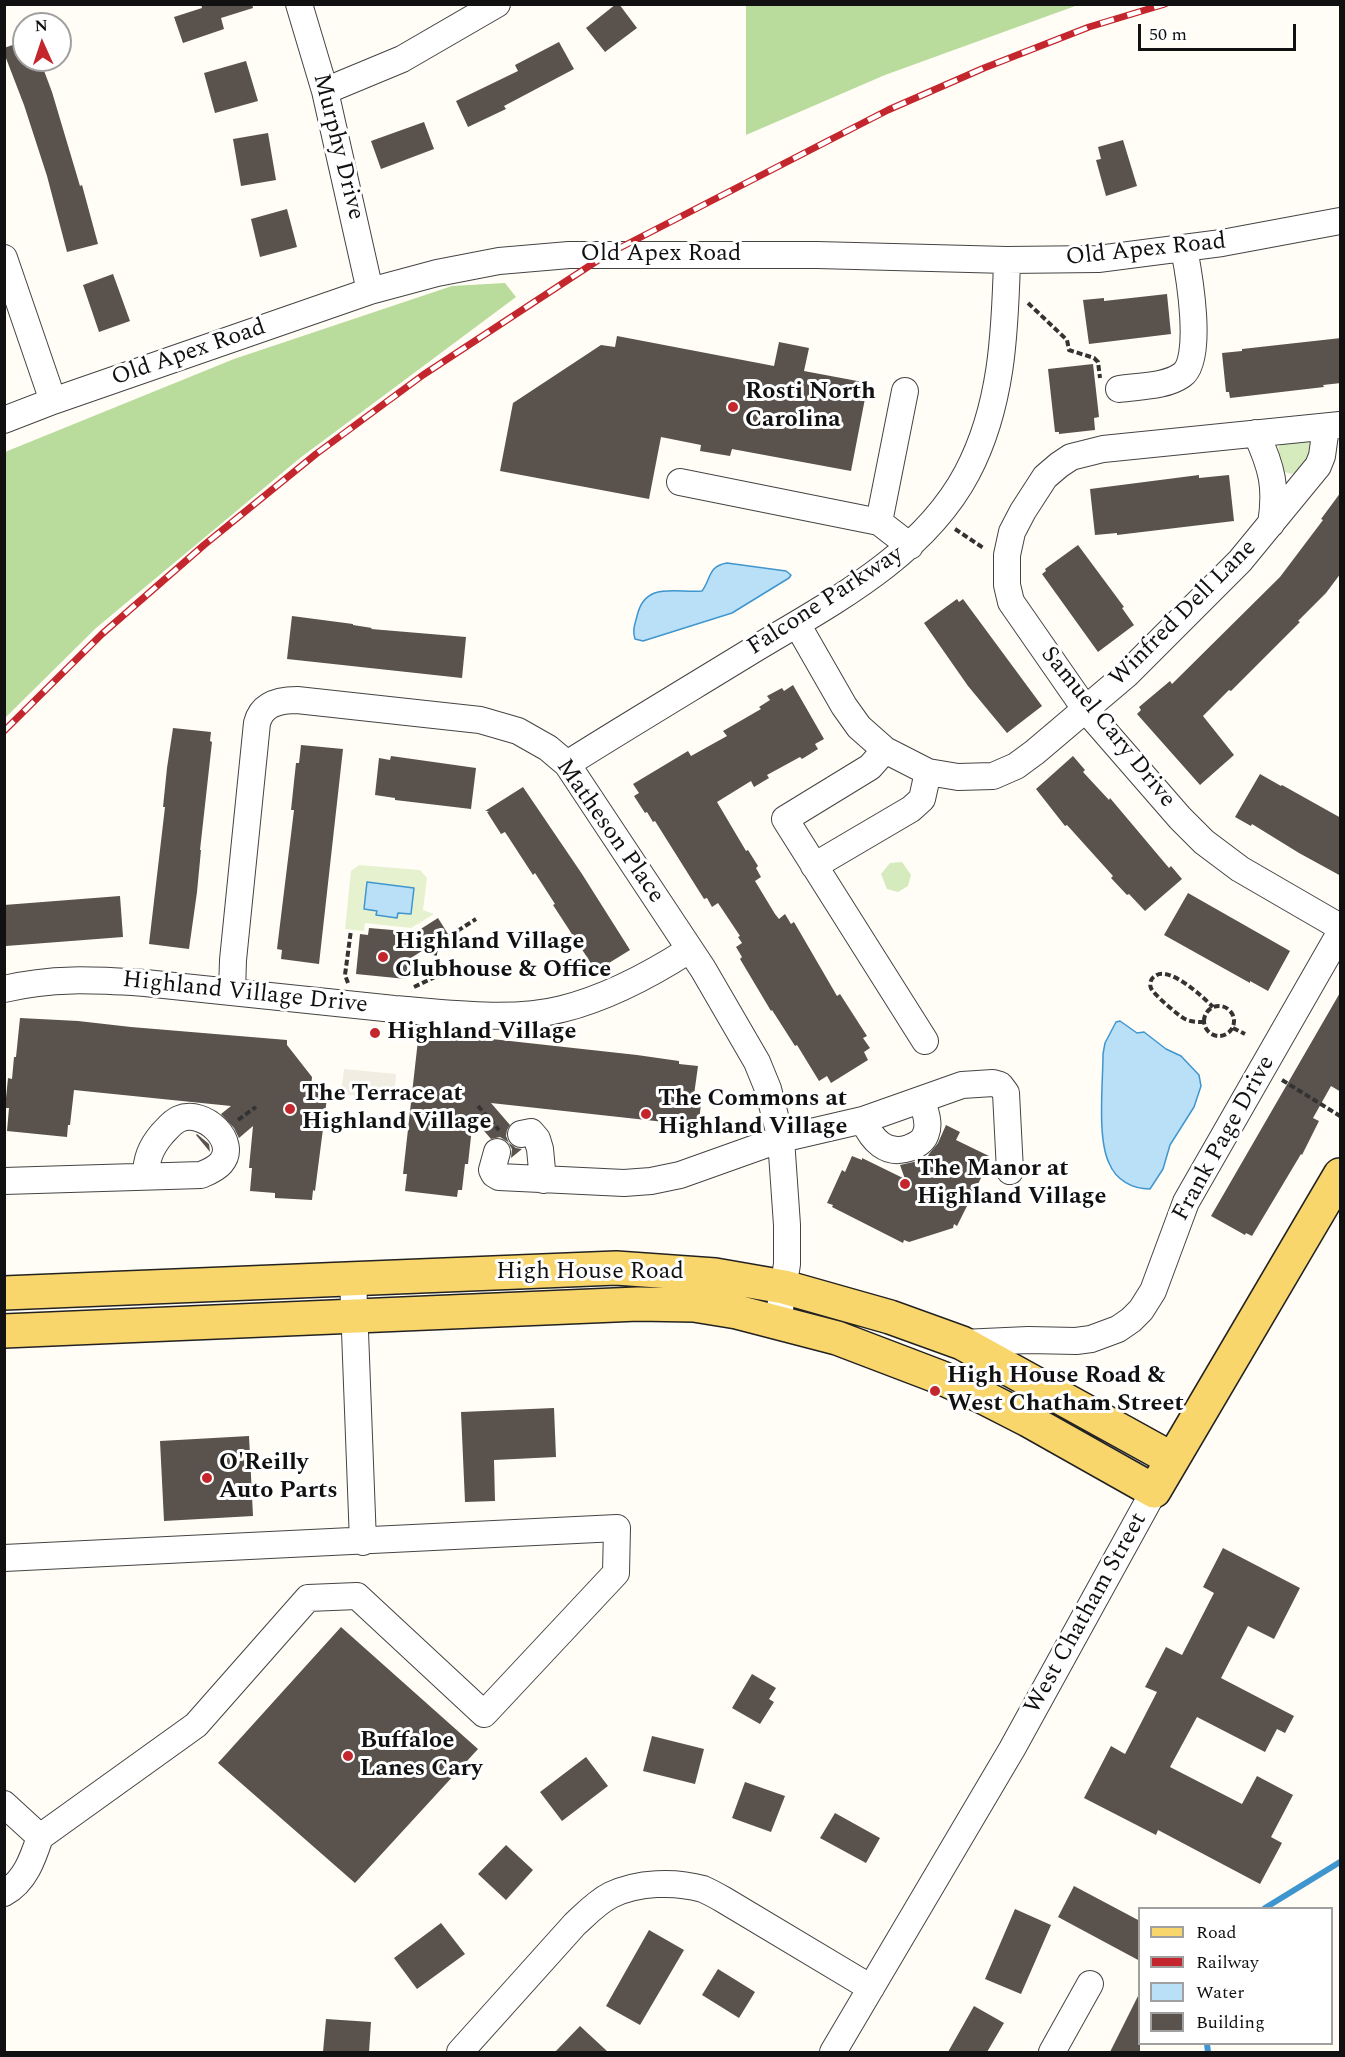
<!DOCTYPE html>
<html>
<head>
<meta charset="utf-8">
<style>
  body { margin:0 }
  #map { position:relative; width:1345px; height:2057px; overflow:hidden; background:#fffdf5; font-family:Spectral,serif }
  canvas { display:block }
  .frame { position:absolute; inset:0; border:6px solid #111; pointer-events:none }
  .legend { position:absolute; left:1138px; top:1907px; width:195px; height:138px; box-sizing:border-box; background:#fff; border:2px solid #a0a0a0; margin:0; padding:8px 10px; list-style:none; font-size:18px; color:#111 }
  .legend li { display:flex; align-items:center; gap:12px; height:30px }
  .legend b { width:30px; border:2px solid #a0a0a0 }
  .north { position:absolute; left:12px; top:12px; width:60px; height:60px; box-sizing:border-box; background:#fff; border:2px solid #a0a0a0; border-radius:50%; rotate:357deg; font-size:16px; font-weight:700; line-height:24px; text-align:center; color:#111 }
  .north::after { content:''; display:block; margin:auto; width:21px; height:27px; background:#c4262e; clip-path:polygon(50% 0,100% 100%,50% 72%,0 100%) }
  .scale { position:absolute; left:1138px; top:24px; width:158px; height:27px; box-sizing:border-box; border:3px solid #111; border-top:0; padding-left:8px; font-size:18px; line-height:21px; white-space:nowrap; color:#111; -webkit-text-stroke:4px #fff; paint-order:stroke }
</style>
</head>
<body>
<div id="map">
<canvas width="1345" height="2057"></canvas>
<div class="frame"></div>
<ul class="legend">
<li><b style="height:8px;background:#f9d66b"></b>Road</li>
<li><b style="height:8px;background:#c4262e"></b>Railway</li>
<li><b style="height:16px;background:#b9e0f7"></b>Water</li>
<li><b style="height:16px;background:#5a524d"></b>Building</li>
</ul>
<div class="north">N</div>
<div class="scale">50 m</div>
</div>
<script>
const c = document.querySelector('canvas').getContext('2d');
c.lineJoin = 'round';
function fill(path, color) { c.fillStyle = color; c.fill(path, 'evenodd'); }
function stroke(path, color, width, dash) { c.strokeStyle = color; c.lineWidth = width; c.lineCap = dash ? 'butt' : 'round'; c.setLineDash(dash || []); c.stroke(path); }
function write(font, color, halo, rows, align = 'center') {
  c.font = font + ' Spectral,serif'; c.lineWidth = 6; c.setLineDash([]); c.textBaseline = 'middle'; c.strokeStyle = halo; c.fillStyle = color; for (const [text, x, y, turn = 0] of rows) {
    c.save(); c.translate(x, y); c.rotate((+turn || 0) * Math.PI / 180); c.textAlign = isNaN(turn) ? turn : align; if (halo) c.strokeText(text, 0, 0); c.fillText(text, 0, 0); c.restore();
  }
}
fill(new Path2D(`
  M1302,438L1310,443L1312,451L1298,473L1291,474L1282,471L1278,447L1288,439Z
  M902,862L911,875L908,886L898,892L887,889L881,874L890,863Z`), '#d5ebbd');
fill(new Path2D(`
  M746,5V4L1078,5L885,75L746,135Z
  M505,283L516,297L300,458L96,628L5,718V452L234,359L452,286Z`), '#b9dc9c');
fill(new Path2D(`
  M359,865L420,870L427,878L423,910L434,914L411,928L365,923L364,931L345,929L351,871Z`), '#e6f2cf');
fill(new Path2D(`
  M344,1069L396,1074L394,1100L341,1094Z`), '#f1ede2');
const water = new Path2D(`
  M727,563L786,571L791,575L789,578L732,613L643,641L635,639C632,631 635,624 637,616C645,581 675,593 702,591C711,579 708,566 727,563Z
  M367,882L414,888L411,914L398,913L397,918L376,915L377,911L364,909Z
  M1120,1021L1137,1033L1144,1032L1166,1049L1181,1056L1199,1075L1201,1086L1194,1107L1170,1145L1163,1169L1150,1189C1132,1189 1116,1180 1109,1163C1097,1138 1103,1083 1103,1054L1105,1043L1116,1022Z`);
fill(water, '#b9e0f7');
stroke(water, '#3f96cf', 1.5);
stroke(new Path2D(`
  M1265,1908L1340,1862
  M1207,2044L1208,2052`), '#3f96cf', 6);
fill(new Path2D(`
  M201,4H252L253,8L221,18L224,29L183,43L174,17L202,8Z
  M616,4H619L637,28L605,52L586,28Z
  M24,41V60H40L52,92L80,186L82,185L98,244L67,252L47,176L24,105L4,53V48Z
  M559,42L574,69L504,106L506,109L468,127L456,101L518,71L515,65Z
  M246,61L258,101L215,113L204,73Z
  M424,122L434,149L381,169L371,141Z
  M268,133L276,180L241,186L233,139Z
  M1123,140L1137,186L1106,196L1096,160L1101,159L1098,147Z
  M287,209L297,247L260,257L251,219Z
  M113,274L130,321L99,332L83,285Z
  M1167,294L1171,334L1089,344L1083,300L1104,298V301Z
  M617,336L774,366L779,342L809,348L804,371L868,383L851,471L732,449L730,456L700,451L701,445L661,437L649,499L500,471L513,403L601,345L615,347Z
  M1341,338V383L1323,385L1324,387L1230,398L1229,392H1226L1222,353L1242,351V349Z
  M1093,364L1099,417L1094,418L1095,430L1059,434V432H1055L1048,369Z
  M1199,475V478L1229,475L1234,521L1117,535V533L1095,535L1090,489Z
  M1341,492V573L1326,593L1298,621L1300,622L1231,691L1229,690L1203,716L1234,755L1200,785L1137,714L1141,710L1139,707L1170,681L1172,684L1280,577L1323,520L1321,519Z
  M1078,545L1124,607L1122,608L1134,625L1098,652L1042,574L1046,571L1045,569Z
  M957,599L959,602L963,599L1042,706L1007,733L968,686L924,623Z
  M292,616L353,624V625L372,628L371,629L466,637L462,678L287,659Z
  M793,685L824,739L815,744L818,749L802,759L800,757L767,775L769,778L754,787L751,781L717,802L746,851L748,850L758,866L756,868L761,877L755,881L775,914L779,919L785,914L791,924L794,922L837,996L840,994L867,1036L863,1038L870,1048L864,1052L868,1060L831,1083L827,1076L819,1081L797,1045L795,1046L772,1010L771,1011L740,959L742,957L736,947L742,943L738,937L740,936L718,903L712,907L707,898L704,899L655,821L653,822L647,812L645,813L634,796L639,793L633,784L688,751L691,756L727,736L723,731L761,709L759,707L770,700L767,696L782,688L784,691Z
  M173,728L211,732L210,741L212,742L200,850H201L197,892L189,949L149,944L165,807H163L167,768Z
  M301,745L343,749L319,964L281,959L282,950L277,949L294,810H291L296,763H299Z
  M391,756L476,768L471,809L395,800V798L375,795L379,758L390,760Z
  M1073,756L1085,770L1083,772L1109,800L1110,798L1169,868L1171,866L1182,879L1145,911L1129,894L1127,895L1111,878L1113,876L1067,825L1065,826L1036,789Z
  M1260,774L1281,786L1282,785L1341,818V876L1299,853L1252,824L1251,826L1235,817Z
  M523,787L582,874L630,950L596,971L553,905L555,904L535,873L533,875L505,832L501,834L487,812L489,811H485Z
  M1188,893L1290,951L1268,991L1250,981V983L1164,935Z
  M120,896L123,937L6,946L4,905Z
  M438,918L448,934L408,960L406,979L356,974L360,934L368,935L369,928L416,932Z
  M1341,991V1092L1331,1086L1313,1118L1319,1121L1302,1155L1301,1154L1252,1236L1246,1233L1245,1235L1211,1216Z
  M20,1018L78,1021L131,1027L287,1040V1045L312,1077L311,1089L328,1090L315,1191L313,1190L312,1200L275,1198V1193L250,1191L252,1168H249L253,1126L239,1138L234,1128L221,1114L231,1106L74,1090L70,1125H68L67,1137L7,1131L9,1108H5L8,1078L12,1079L14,1057H16Z
  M419,1031L637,1055L679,1061V1064L698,1066L694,1095H702L699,1121L693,1120L692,1125L491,1103L510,1125L507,1130L506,1136L509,1143L516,1148L522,1149L511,1158L512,1149L508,1142L500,1137L491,1139L473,1118L468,1164H465L462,1190H458L457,1197L405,1191L407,1174H403Z
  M946,1125L960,1132L956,1140L989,1156L985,1165L987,1166L957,1226L954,1224L953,1228L909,1242L904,1240L903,1243L832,1207L833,1205L827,1203L842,1170L845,1172L852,1156L862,1160V1158L905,1179L900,1165L918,1161L921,1171L929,1154L938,1143Z
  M197,1134L209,1144L210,1152L196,1135Z
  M554,1408L556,1457L494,1460L495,1501L465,1502L461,1412Z
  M249,1436L253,1516L164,1521L160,1441Z
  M1223,1548L1300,1588L1274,1639L1248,1626L1221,1678L1294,1716L1285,1733L1277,1729L1265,1752L1197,1717L1170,1767L1242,1804L1257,1776L1293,1795L1271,1837L1282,1843L1260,1884L1158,1830L1156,1835L1084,1798L1111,1746L1125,1754L1157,1692L1145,1687L1166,1647L1182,1655L1214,1593L1203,1587Z
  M341,1627L478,1749L355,1883L218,1763Z
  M752,1674L776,1688L769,1699L774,1702L760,1724L732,1708Z
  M652,1736L704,1749L695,1784L643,1771Z
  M586,1757L608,1786L562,1821L540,1792Z
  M745,1782L785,1796L771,1832L732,1818Z
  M835,1813L880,1838L866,1863L820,1838Z
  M506,1845L533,1870L506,1900L478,1874Z
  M1074,1886L1140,1921V1961L1058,1917Z
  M1015,1909L1051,1925L1021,1994L985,1979Z
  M441,1923L465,1954L417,1989L394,1958Z
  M649,1930L684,1950L640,2025L606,2006Z
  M718,1969L755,1992L739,2018L702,1995Z
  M1140,1992V2052H1110Z
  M974,2006L1004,2023L987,2052H948Z
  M326,2019L371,2022L369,2052H323Z
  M580,2026L608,2052H555Z`), '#5a524d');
const minor = new Path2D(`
  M299,4L325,91L370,291
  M325,91L402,59L497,4
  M4,258L53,401
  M1119,389C1138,386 1165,387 1182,375C1204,360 1189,274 1184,249
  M4,420L53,401L370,291L437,273L499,261L569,255H817L1007,260L1098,259L1222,243L1340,221
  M1340,425L1103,449L1071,457L1059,465L1045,477L1023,511L1012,532L1007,555V585L1011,602L1086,710L1180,818L1204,842L1240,869L1340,927
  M1256,433C1272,468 1277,487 1271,524
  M680,482L879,522L910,546
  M879,522L905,391
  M797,624L844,706L859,727L885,750L928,772L958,777L993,776L1016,766L1035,752L1127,674L1240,561L1318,466L1322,456L1326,427
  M885,750L870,767L785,819L925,1041
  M567,764C629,725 691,688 753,650C831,603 923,556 967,473C1002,407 1005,333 1007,260
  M814,866L911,809L922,799L928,772
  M4,989C53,977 96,980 145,983C228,991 311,1001 394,1009C445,1013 512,1022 562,1009C607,998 650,975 689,950
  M232,992L233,960L257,723C262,704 279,700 297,700L480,720L518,731L548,748L567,764L703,969L757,1062L768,1089L781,1139L787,1225V1264L778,1321
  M863,1120C872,1140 886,1156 909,1148C917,1145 924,1141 926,1133C930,1123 925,1111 922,1101
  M521,1134L531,1132L537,1139L540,1149L543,1180
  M497,1152L492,1170L494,1174L499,1177L624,1183L651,1181L680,1175L781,1139L863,1120L962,1085L993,1083L1000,1085L1006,1093L1010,1171
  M4,1181L201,1175C208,1172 216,1169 221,1163C239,1142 204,1108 179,1119C172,1122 167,1129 162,1134C151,1147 146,1159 146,1176
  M353,1279L363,1542
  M962,1343L1028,1340L1076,1341L1091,1339L1118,1329L1131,1320L1141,1310L1153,1291L1186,1202L1340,933
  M4,1558L617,1528L616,1573L484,1714L357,1596L308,1598L196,1725L40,1837C33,1858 25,1882 4,1893
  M4,1804L40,1837
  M460,2052L575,1924C586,1914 597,1902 611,1895C638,1882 675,1881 703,1889C710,1892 717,1896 724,1900L871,1988
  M833,2052L1012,1749L1154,1491
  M1052,2052L1090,1984`);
const major = new Path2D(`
  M4,1293L616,1268L715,1275L784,1287L890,1317L962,1343L1172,1459
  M4,1331L638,1304L694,1305L737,1312L837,1338L942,1378L985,1398L1028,1420L1154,1491L1340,1175`);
stroke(minor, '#444', 28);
stroke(major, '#222', 36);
stroke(new Path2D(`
  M1028,303L1067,340L1069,350L1094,358L1098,362L1100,378
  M955,529L985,549
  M348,983L345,975L351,930
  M414,987L435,977L434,959L437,944L476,919
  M1204 1021a15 15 0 1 1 30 0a15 15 0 1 1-30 0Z
  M1204,1022C1198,1022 1191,1022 1185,1019C1179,1016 1153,994 1151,988C1149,984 1151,978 1155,976C1169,965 1203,997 1213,1007
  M1233,1028L1245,1034
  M1282,1080L1340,1116
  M478,1106L499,1130
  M238,1120L256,1107`), '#333', 4, [6, 3]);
stroke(minor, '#fff', 26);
stroke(major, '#f9d66b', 33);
const rail = new Path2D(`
  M4,731L102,634L204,545L316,454L423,375L606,255L888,110L984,68L1089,27L1165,4`);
stroke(rail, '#c4262e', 7);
stroke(rail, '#fff', 4.5, [14]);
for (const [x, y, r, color] of [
  [733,407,6,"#c4262e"],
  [383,957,6,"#c4262e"],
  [375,1033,6,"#c4262e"],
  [290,1109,6,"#c4262e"],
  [646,1114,6,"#c4262e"],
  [905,1184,6,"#c4262e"],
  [935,1391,6,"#c4262e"],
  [207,1478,6,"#c4262e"],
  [348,1756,6,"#c4262e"]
]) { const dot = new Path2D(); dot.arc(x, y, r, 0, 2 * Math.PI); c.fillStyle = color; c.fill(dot); stroke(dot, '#fff', 2); }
write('24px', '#111', '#fff', [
  ["Murphy Drive",337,147,76],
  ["Old Apex Road",1146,251,-6],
  ["Old Apex Road",661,255],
  ["Old Apex Road",189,354,-19],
  ["Falcone Parkway",826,602,-33],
  ["Winfred Dell Lane",1184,614,-45],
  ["Samuel Cary Drive",1107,728,51],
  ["Matheson Place",609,832,55],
  ["Highland Village Drive",245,994,6],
  ["Frank Page Drive",1225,1139,-61],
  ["High House Road",590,1273],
  ["West Chatham Street",1087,1614,-61]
]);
write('bold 24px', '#111', '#fff', [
  ["Rosti North",745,393],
  ["Carolina",745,421],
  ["Highland Village",395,943],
  ["Clubhouse & Office",395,971],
  ["Highland Village",387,1033],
  ["The Terrace at",302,1095],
  ["Highland Village",302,1123],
  ["The Commons at",658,1100],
  ["Highland Village",658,1128],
  ["The Manor at",917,1170],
  ["Highland Village",917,1198],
  ["High House Road &",947,1377],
  ["West Chatham Street",947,1405],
  ["O'Reilly",219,1464],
  ["Auto Parts",219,1492],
  ["Buffaloe",360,1742],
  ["Lanes Cary",360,1770]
], 'left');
</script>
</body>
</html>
